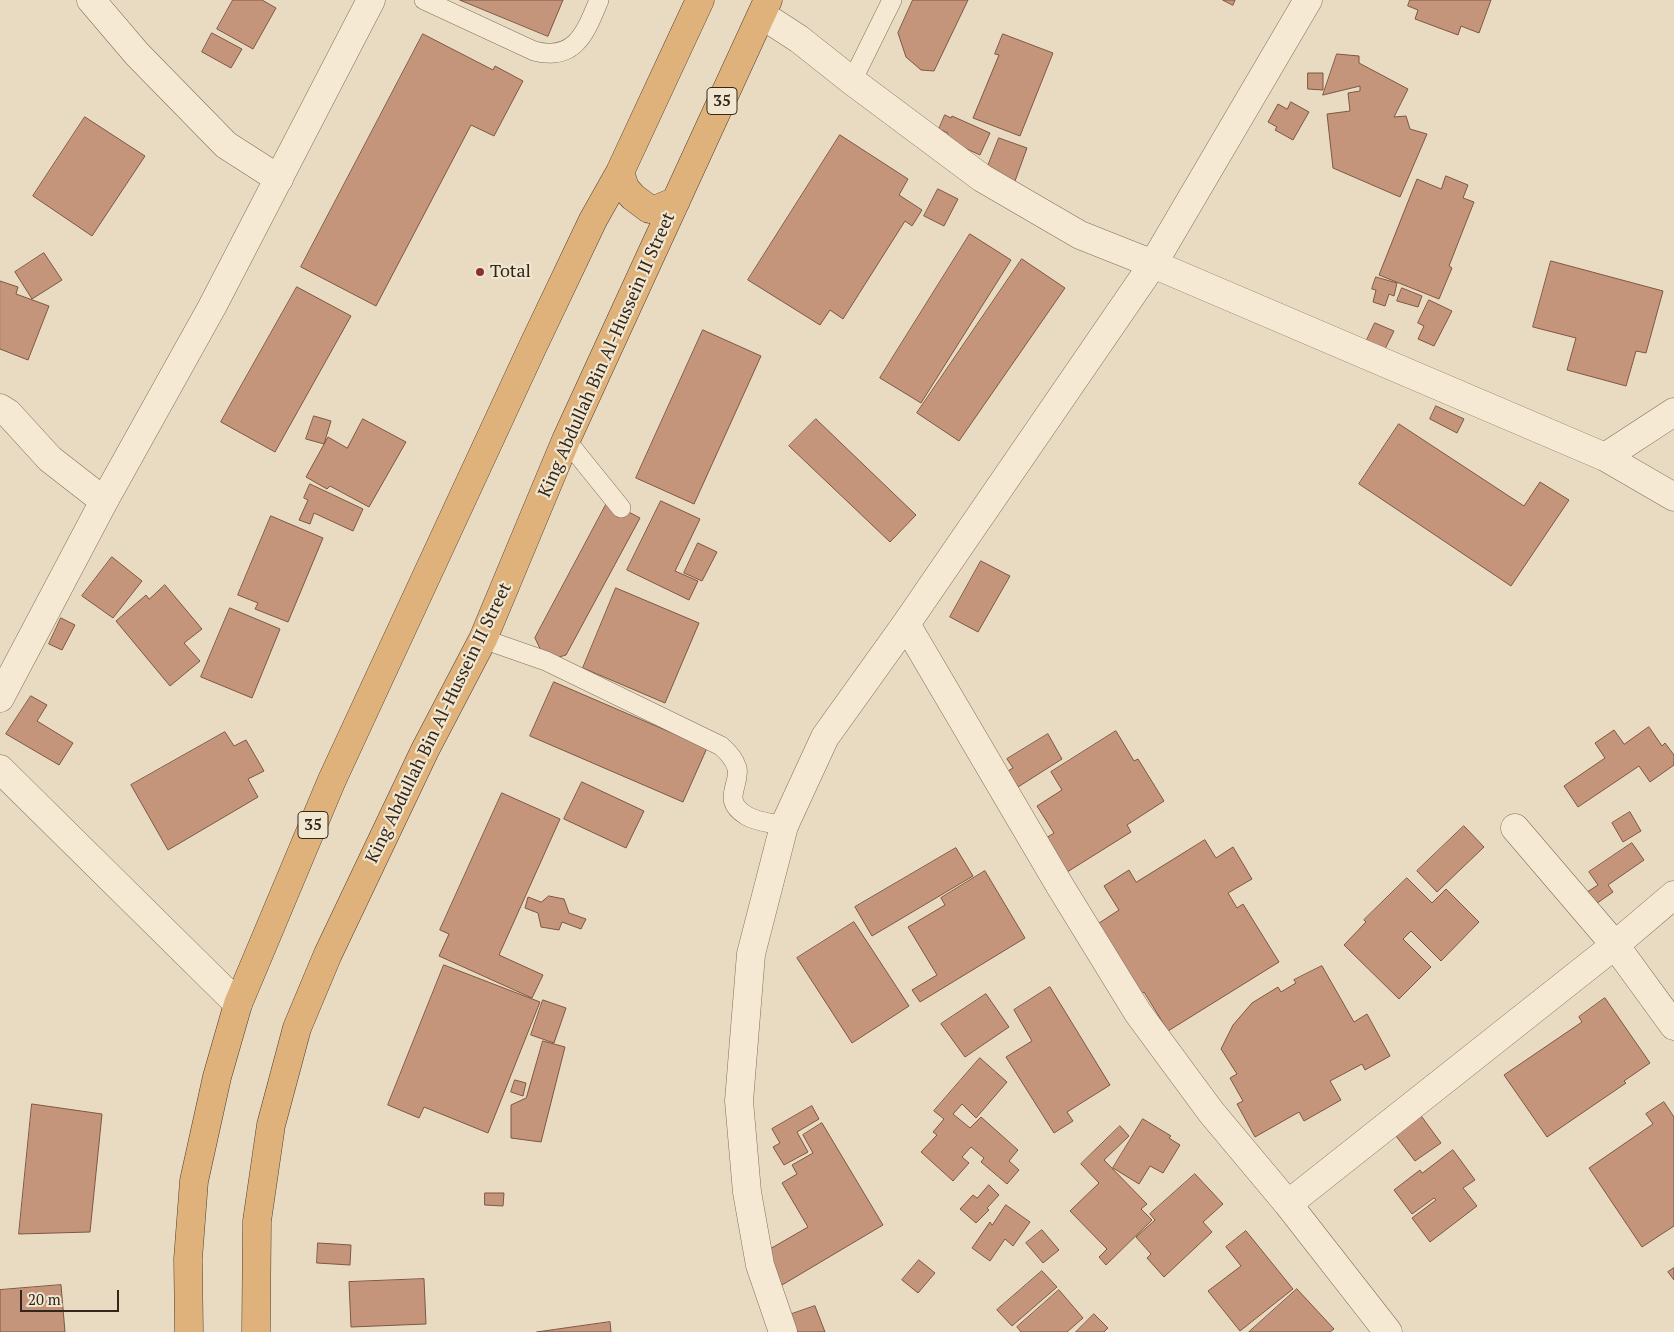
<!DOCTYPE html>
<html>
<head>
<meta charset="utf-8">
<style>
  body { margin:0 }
  #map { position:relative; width:1674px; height:1332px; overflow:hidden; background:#e9dbc1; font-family:"PT Serif",serif }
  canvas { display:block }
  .scale { position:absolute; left:20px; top:1290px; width:99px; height:22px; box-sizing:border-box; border:2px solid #32261d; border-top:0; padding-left:6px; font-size:15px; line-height:18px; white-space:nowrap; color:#32261d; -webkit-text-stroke:4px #f1e6d0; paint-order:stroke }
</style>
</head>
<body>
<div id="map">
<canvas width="1674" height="1332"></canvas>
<div class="scale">20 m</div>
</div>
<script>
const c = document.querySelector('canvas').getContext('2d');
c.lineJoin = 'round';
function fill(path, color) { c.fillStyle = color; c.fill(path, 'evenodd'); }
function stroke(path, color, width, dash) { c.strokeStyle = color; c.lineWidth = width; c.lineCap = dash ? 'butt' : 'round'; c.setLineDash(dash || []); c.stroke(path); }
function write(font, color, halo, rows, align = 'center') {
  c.font = font + ' "PT Serif",serif'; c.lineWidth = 4.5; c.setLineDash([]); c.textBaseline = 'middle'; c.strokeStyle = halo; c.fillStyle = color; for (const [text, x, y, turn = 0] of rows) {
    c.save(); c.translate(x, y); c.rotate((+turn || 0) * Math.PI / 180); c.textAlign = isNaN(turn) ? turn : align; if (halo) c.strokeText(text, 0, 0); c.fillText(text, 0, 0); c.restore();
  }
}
const building = new Path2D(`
  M233,0H262L276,8L253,49L217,29Z
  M460,0H563L548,36Z
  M913,0H968L934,71L921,70L906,57L898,33Z
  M1223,0H1235L1233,5Z
  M1410,0H1491L1479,33L1461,26L1458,35L1415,19L1418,10L1408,6Z
  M212,33L242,49L231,68L202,52Z
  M423,34L493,70L495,66L523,81L494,136L471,125L376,306L301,267Z
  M1003,34L1053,53L1020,136L973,118L999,55L995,54Z
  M1337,54L1359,56V63L1408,89L1394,117L1406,116L1410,129L1427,134L1400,197L1333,168L1327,114L1350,111L1348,93L1360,91V86L1323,95Z
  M1308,73H1323V90L1308,89Z
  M1291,102L1309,112L1293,140L1275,130L1277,127L1268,122L1278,104L1287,109Z
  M945,115L951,118L952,116L990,133L980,155L945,139L948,133L939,129Z
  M85,117L145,156L92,236L33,196Z
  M840,135L908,179L899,195L922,210L912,226L905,221L843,319L830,310L820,325L748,280Z
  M999,138L1027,148L1015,181L986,171Z
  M1446,176L1468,185L1463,198L1474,202L1449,266L1452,268L1439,299L1379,275L1417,179L1441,189Z
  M938,189L958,199L944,226L924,216Z
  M970,234L1011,260L921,403L880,378Z
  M44,253L62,280L32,299L15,272Z
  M1022,259L1065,288L959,441L917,413Z
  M1551,261L1663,291L1646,353L1636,351L1626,386L1567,370L1576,338L1533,327Z
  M1376,277L1397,283L1394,296L1389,294L1385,306L1373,302L1376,290L1372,289Z
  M0,281L18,287L16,294L49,306L28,360L0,349Z
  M297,287L351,316L275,452L221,422Z
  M1402,288L1422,296L1418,307L1397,301Z
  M1429,300L1452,311L1434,346L1418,339L1424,326L1418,323Z
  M1375,323L1394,331L1383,353L1365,344Z
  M703,330L761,356L694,504L636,478Z
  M1436,406L1464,419L1457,433L1430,419Z
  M314,416L331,421L324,444L306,439Z
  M363,419L406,442L369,507L330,486L327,489L306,477L328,437L347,448Z
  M816,419L916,515L890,542L789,446Z
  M1399,424L1524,506L1540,482L1569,500L1511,586L1359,484Z
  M310,484L363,509L353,531L314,513L310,524L299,520L308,500L304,498Z
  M608,501L640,518L566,655L546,661L535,638Z
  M661,501L700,519L675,571L698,581L689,600L627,570Z
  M271,516L323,538L288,622L255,609L258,603L238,595Z
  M698,543L717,552L702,581L684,573Z
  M112,557L142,581L113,618L82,596Z
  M981,561L1010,576L978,632L950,617Z
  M165,585L202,629L184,643L200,661L170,686L116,621L146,595L149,599Z
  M616,588L699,623L665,703L583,668Z
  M230,608L280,629L252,698L201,677Z
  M61,618L75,625L62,650L49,644Z
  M554,682L707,748L683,802L530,736Z
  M31,696L47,705L37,721L73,743L59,765L6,734Z
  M1649,727L1662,746L1665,743L1674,755V765L1650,782L1639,766L1578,807L1564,786L1605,758L1595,743L1614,730L1624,744Z
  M1116,731L1134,761L1138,759L1164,801L1127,825L1131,832L1064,874L1043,840L1054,833L1037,806L1062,790L1051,772Z
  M225,732L234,746L246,740L264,771L248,779L258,797L168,850L131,785Z
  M1048,734L1062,759L1018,787L1008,771L1013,768L1007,759Z
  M582,782L644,811L626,848L564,819Z
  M502,793L560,819L499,955L543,975L532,998L439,956L449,934L440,930Z
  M1630,812L1641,831L1623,842L1612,823Z
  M1464,826L1484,847L1437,892L1417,871Z
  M1205,840L1216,858L1233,847L1252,879L1228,893L1237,908L1243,904L1279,962L1168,1031L1144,992L1140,996L1096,925L1119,910L1104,886L1129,870L1136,882Z
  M1632,843L1644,860L1608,885L1613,892L1593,906L1584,894L1598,885L1589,872Z
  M956,848L973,876L872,936L855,907Z
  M985,871L1025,938L920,1002L912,990L937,975L908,927L945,905L941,898Z
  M1407,878L1432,903L1446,889L1479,922L1441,961L1411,931L1403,939L1431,967L1399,999L1344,945L1366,922L1364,920Z
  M549,896L564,899L569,913L586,919L581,929L562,922L559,930L541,927L538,913L525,908L528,897L541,902Z
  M854,922L909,1006L852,1043L797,958Z
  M444,965L540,1002L488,1133L424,1107L419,1118L388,1105Z
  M1322,966L1354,1022L1367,1014L1390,1056L1365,1070L1362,1064L1330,1081L1341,1100L1304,1121L1299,1112L1255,1137L1237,1104L1243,1101L1230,1078L1237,1074L1221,1049L1233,1025L1252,1003L1278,987L1281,992L1296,983L1294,980Z
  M1050,987L1110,1085L1067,1112L1073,1121L1054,1133L1006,1057L1032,1041L1014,1010Z
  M986,994L1009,1027L965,1057L941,1024Z
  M1605,998L1650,1063L1624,1081L1626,1083L1547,1137L1504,1075L1582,1022L1579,1017Z
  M543,1000L566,1008L554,1043L531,1035Z
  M543,1041L565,1047L541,1142L511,1138V1105L526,1098Z
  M980,1058L1007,1082L976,1118L962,1104L953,1114L970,1128L981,1117L1018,1150L1009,1161L1019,1170L1007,1184L981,1162L984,1158L971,1147L962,1157L969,1163L953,1181L921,1152L937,1135L933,1132L944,1119L934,1111Z
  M515,1080L526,1083L523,1096L511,1092Z
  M1664,1102L1674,1117V1226L1642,1247L1589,1168L1653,1124L1646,1114Z
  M32,1104L102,1114L90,1232L19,1234Z
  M812,1106L819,1119L797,1132L808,1152L784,1165L773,1147L780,1143L772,1129Z
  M1419,1113L1441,1143L1415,1161L1393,1132Z
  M1143,1119L1171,1136L1169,1138L1180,1145L1163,1173L1150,1166L1139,1184L1113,1168Z
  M822,1123L883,1225L782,1285L763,1253L808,1227L782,1183L797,1174L792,1165L813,1153L803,1135Z
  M1120,1126L1129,1136L1104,1160L1147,1204L1141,1209L1152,1220L1106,1265L1099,1257L1107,1249L1070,1211L1099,1183L1081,1164Z
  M1453,1150L1475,1180L1463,1188L1477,1206L1430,1242L1412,1218L1436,1200L1434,1198L1412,1214L1394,1190L1420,1170L1422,1173Z
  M1195,1174L1223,1204L1203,1222L1212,1232L1164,1277L1147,1258L1151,1254L1136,1237L1155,1220L1150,1214Z
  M989,1185L999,1195L987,1208L989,1210L976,1223L960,1209L973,1195L977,1198Z
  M485,1193H504L503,1206L485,1205Z
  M1006,1205L1030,1222L1013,1246L1005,1239L990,1261L972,1248L990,1222L992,1225Z
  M1042,1230L1059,1250L1043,1263L1026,1243Z
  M1246,1231L1293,1289L1240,1331L1208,1291L1241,1266L1226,1247Z
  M318,1243L351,1245L350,1265L317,1263Z
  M919,1260L935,1273L918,1293L902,1280Z
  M1674,1268V1280L1668,1272Z
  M1042,1271L1057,1287L1012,1326L997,1310Z
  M424,1279L426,1324L351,1327L349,1282Z
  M61,1285L65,1332H0V1290Z
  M1297,1289L1334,1329L1330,1332H1249Z
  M1059,1290L1083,1318L1067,1332H1021L1017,1327Z
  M815,1306L825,1332H795L789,1315Z
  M1094,1314L1108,1328L1104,1332H1076Z
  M610,1322L611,1332H537Z`);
fill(building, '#c4957a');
stroke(building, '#7e5742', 1);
const service = new Path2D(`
  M424,0L534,51C576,62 586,31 599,0
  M852,81L892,0
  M566,440L621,508
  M483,639L546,661L721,746C728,752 734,758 737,768C741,785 720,800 747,816C757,822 773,823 784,826`);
const minor = new Path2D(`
  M91,0L137,54L226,145L279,179
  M762,15L799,39L852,81L982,178L1080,235L1153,264L1605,457L1674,497
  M0,408L8,413L50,459L104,501
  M1605,457L1674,412
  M906,624L1060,886L1138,1013L1211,1112L1288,1204L1388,1332
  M0,769L238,1004
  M1515,828L1615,945L1674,1026
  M1288,1204L1615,945L1674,895
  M783,1332L760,1265L747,1192L739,1101L751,954L784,826L825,737L906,624L1153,264L1308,0`);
const tertiary = new Path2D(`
  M0,698L104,501L212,307L371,0`);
const trunk = new Path2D(`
  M620,172L625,188L633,197L649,209H657L676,201
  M189,1332L188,1259L194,1181L217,1077L238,1004L332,780L533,346L593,220L620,172L700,0
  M256,1332L257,1221L271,1125L297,1028L328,954L425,750L483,639L566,440L768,0`);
stroke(service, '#816d5a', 20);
stroke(minor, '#816d5a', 29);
stroke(tertiary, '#816d5a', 29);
stroke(trunk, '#4f3c2e', 29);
stroke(service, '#f5e9d3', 19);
stroke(minor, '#f5e9d3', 28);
stroke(tertiary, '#f5e9d3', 28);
stroke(trunk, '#deb27a', 28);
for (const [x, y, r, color] of [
  [480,272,5,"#8b3035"]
]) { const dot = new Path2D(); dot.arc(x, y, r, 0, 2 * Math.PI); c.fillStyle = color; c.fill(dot); stroke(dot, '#f1e6d0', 2); }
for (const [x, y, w] of [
  [722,101,30],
  [313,825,30]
]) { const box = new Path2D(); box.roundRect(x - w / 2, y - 13.5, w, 27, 4); c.fillStyle = '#f1e6d0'; c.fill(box); stroke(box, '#32261d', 1); }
write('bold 16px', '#32261d', null, [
  ["35",722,101],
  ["35",313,825]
]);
write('18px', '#32261d', '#f1e6d0', [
  ["Total",490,272]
], 'left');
write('18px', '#32261d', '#f1e6d0', [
  ["King Abdullah Bin Al-Hussein II Street",607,355,-66],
  ["King Abdullah Bin Al-Hussein II Street",439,723,-64]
]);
</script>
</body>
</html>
